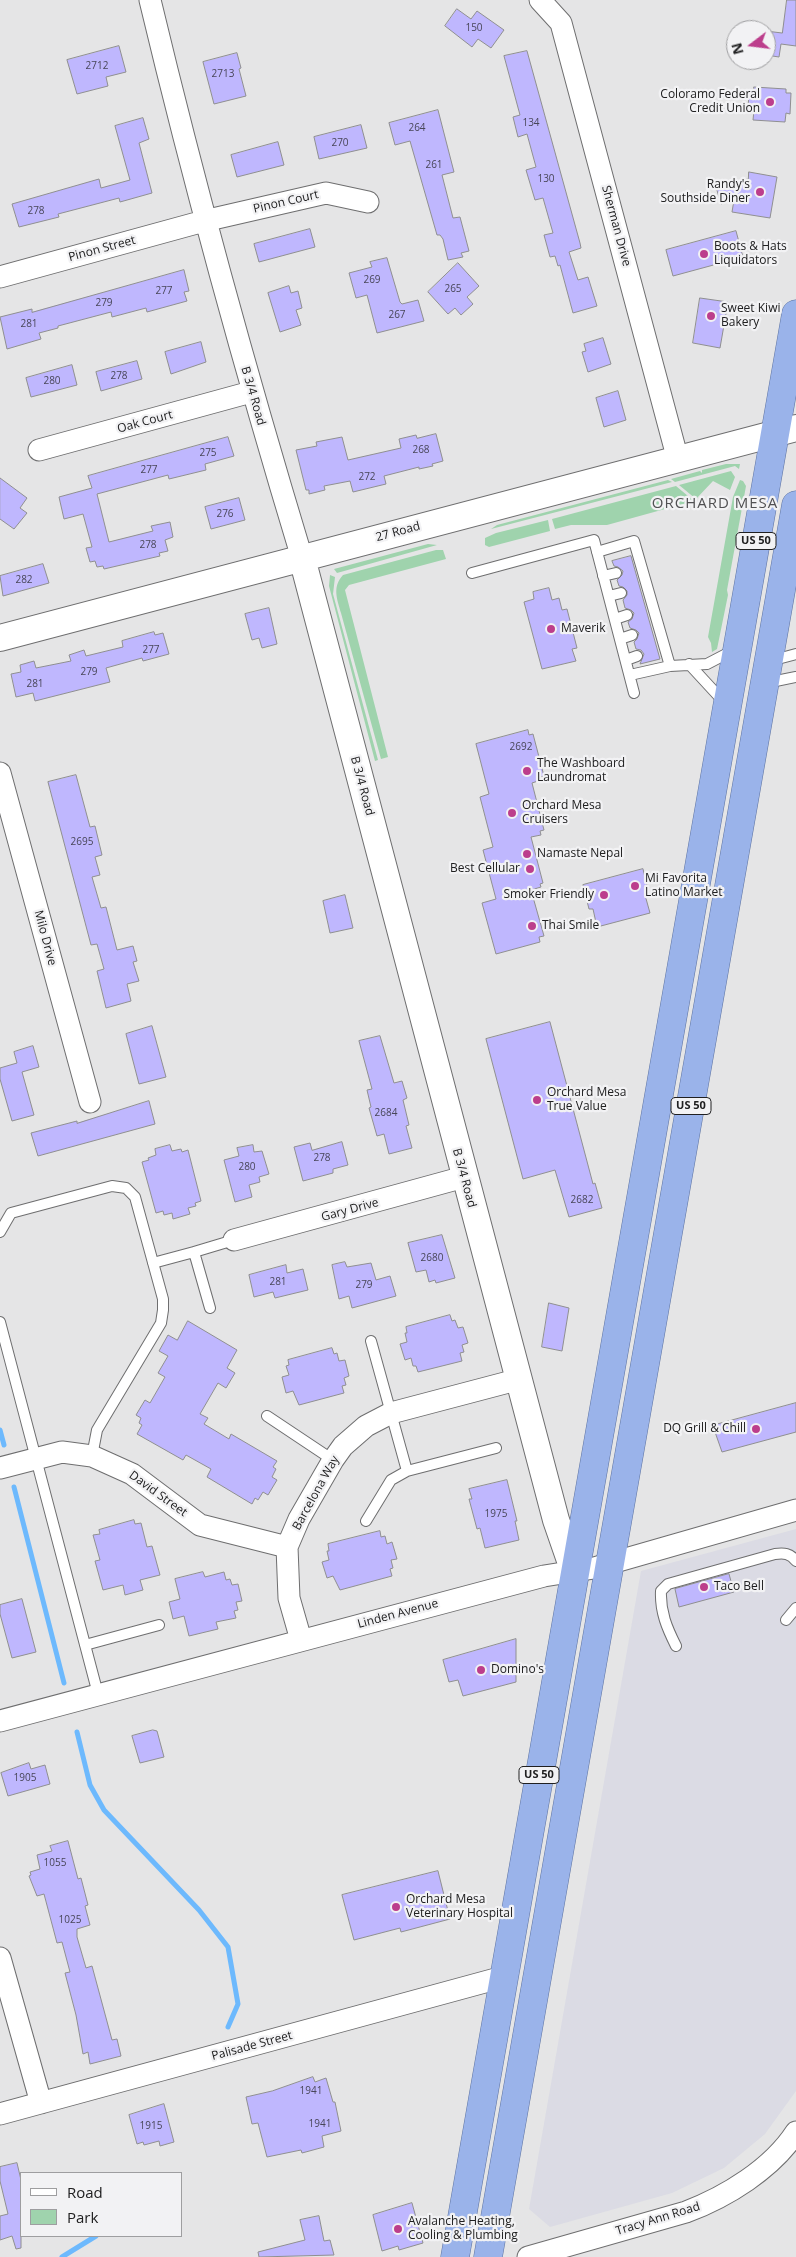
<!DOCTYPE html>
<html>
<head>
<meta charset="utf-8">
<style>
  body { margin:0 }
  #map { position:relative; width:796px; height:2257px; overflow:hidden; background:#e5e5e6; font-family:"Open Sans",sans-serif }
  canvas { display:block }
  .legend { position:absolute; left:20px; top:2172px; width:162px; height:65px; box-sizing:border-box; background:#f2f2f4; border:1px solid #9e9ea0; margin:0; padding:6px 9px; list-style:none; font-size:15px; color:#202021 }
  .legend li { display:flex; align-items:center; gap:10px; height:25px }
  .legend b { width:25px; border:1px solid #9e9ea0 }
  .north { position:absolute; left:726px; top:20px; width:50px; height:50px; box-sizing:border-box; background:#f2f2f4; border:1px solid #9e9ea0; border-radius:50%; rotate:255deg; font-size:14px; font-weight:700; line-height:20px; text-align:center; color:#202021 }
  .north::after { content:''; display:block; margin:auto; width:18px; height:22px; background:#bc3e8c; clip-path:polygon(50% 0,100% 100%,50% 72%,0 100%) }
</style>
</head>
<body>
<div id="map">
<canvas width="796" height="2257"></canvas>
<ul class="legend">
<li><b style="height:6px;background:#fff"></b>Road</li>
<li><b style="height:14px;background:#9fd3ad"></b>Park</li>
</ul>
<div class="north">N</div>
</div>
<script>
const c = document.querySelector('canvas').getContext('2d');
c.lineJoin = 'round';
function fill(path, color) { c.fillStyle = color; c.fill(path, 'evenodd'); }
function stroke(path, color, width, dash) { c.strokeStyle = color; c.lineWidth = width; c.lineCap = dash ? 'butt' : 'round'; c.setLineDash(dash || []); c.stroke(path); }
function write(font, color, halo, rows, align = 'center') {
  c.font = font + ' "Open Sans",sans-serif'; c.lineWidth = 4.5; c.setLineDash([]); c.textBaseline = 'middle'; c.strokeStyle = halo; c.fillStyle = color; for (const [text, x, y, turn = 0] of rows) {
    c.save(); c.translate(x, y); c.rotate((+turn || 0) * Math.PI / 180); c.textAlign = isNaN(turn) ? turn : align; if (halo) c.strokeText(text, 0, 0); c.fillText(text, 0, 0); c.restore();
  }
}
fill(new Path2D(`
  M796,1529V2091L765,2134L724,2168L672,2193L550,2227L529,2209L641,1571Z`), '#dbdbe4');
fill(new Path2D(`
  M726,464H740L739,469L735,466L675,482L671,479L700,471L702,473V470Z
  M731,471L735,477L730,490L713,481L696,499L679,485Z
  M668,480L672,482L491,529L497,525Z
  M740,480L743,481L746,486L727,590L728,595L717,649L712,652L711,643L708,637L733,497Z
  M676,486L694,501L607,525H571L555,529L552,519Z
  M548,520L550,531L489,547L485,545V538L496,533Z
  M428,544L437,545L337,573L334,569Z
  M436,550H443L446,559L349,585L345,590L388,757L381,759L341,613C337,599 332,587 343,575Z
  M330,575L335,577L333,594L378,760L375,761L329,586Z`), '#9fd3ad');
stroke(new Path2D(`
  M0,1430L4,1445
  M14,1487L64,1683
  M77,1732L90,1785L104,1810L199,1910L228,1947L238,2004L228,2027
  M62,2257L96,2236`), '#6db9fd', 5);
const building = new Path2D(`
  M787,0H796V46L781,44L779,57L766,55V31L782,33Z
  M457,9L471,19L477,11L504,30L491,48L478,39L472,47L445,26Z
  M119,46L126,72L106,77L108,86L77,94L67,60Z
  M527,51L580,243L581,248L569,252L578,280L588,277L597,306L573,313L560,265L558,266L555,256L550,257L544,235L553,233L543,198L535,200L526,170L536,167L527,134L518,137L513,117L520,115L504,56Z
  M237,53L241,68L239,69L246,96L214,104L203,62Z
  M754,87L786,89V93H791L790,114L786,113L785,122L753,120L754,110L748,109L749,93L754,94Z
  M438,110L454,172L442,175L453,218L460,217L469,251L461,253L463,257L448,260L443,239L440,235H437L410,141L395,145L389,123Z
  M143,118L149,139L139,143L152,193L120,202L119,198L58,214L59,217L19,227L12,204L99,179L101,188L130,180L115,126Z
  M361,125L367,148L319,159L314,137Z
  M278,142L284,165L237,177L231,155Z
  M749,172L777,177L770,218L732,212L734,200L721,204L716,187L748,179Z
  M310,229L315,247L259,262L254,244Z
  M736,231L743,257L673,276L666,250Z
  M387,258L400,302L402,304L418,300L424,321L377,333L367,295L356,298L349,273L372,267L370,262Z
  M458,263L479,286L467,297L473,304L461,315L455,308L448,314L428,292Z
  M184,270L189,291L184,292L187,301L147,312L146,308L112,317L111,312L58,326V328L39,333L41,339L7,349L0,317L32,309V312Z
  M289,286L291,293L298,291L302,308L296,310L301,325L280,332L268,293Z
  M700,298L728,302L720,348L693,343Z
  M603,338L611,364L588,372L582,352L586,351L584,344Z
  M201,342L206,362L171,374L165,352Z
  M137,361L142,379L101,391L96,372Z
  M72,365L77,385L31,397L26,378Z
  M618,391L626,420L604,427L596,398Z
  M436,434L443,461L432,464L433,466L419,469V467L384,476L386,484L353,492L350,481L324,486L325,490L309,494V490H306L296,450L317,446L316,442L342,437L348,460L401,448L399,439L416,435L417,438Z
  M228,437L234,456L205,464L206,470L169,479L168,475L97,494L109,542L153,531L151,526L170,522L173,537L165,540L168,551L159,553L160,556L104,569L103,566L97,567L95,561L90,562L86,548L92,547L83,514L64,519L59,497L92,488L88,476Z
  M0,478L27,498L20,508L27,513L14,529L0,519Z
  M239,498L245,520L211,529L205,507Z
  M631,556L660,659L640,664L644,654L641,650L636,649L634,642L637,639L639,633L636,630L630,628L628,622L632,619L634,613L631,610L625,608L623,600L627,595V591L623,587L619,586L617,580L622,575L623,571L618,567L614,566L612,561Z
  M43,564L49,583L3,596L0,576Z
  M549,588L552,600L559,598L562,610L567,609L577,648L572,649L576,661L542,669L524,602L534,599L533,592Z
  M269,608L277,644L262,648L259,638L252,640L245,614Z
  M154,632L155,635L163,633L169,654L143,661L142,658L106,668L110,682L35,701L33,693L16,697L11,674L21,672L20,665L34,661L36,668L71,661L69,655L84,650L86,656L123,647L122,641Z
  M528,730L529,735L533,734L544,776L540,777L541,780L532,783L544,830L540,831L541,835L531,837L543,883L540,884L541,887L531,890L544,936L539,937L540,942L496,954L482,903L496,899L483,850L493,847L480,797L489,794L476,744Z
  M76,775L90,827L95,826L102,855L95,857L100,875L92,877L101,908L106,907L117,950L133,946L137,961L133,962L139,981L127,984L131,1001L106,1008L97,971L104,969L97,944L91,945L48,782Z
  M643,869L649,894L645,895L650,913L597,927L593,909H589L583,885Z
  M345,895L353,928L330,933L323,901Z
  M550,1022L593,1184L595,1183L602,1208L569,1217L555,1170L523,1179L486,1039Z
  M152,1026L166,1077L139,1084L126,1034Z
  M380,1036L394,1083L402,1081L407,1098L403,1100L409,1125L406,1126L412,1148L389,1154L384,1134L377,1136L369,1108L371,1107L367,1090L372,1089L359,1041Z
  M33,1046L39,1067L22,1072L34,1115L12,1121L0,1079V1068L17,1063L14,1052Z
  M149,1101L155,1124L38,1156L31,1133L77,1121V1123Z
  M342,1142L348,1165L333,1169V1173L303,1181L294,1147L310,1143L312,1150Z
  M170,1145L172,1151L181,1149L182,1152L188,1150L201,1201L195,1203L196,1206L188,1208L190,1214L173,1219L172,1213L164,1215L163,1211L156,1213L142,1162L149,1160L148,1158L156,1155L155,1149Z
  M253,1145L254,1152L262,1151L269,1174L259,1177L260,1182L249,1185L252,1197L235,1202L224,1160L239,1156L237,1148Z
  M442,1235L455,1278L436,1283L435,1280L429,1282L426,1270L416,1272L408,1243Z
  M345,1262L347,1267L371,1263L376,1280L390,1276L396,1296L352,1308L349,1296L339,1299L332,1265Z
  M286,1265L287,1273L303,1269L308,1290L275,1298L273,1292L254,1297L249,1275Z
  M549,1303L569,1308L562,1351L542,1347Z
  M450,1315L452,1321L455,1320L458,1328L463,1327L468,1343L462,1345L464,1352L460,1353L462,1361L418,1372L416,1366H413L411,1358L405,1360L400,1344L407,1342L405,1333H407L406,1327Z
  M188,1321L237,1350L227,1368L235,1373L226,1388L218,1383L200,1414L208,1418L204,1424L229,1439L231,1434L277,1461L273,1467L276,1469L272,1477L277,1480L268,1495L263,1492L258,1500L255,1498L252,1504L207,1477L211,1469L186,1455L183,1460L137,1434L142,1425L139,1423L141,1418L136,1415L145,1400L150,1403L165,1377L158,1373L168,1356L159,1351L168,1335L177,1340Z
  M332,1348L334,1354L337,1353L339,1361L345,1360L349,1376L344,1378L346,1385L342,1386L344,1393L299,1405L293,1391L286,1393L282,1377L289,1375L286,1366L289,1365L288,1360Z
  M796,1403V1432L722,1452L715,1432H716L715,1425Z
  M507,1480L517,1521H515L519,1540L485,1548L480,1528L477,1529L469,1499H472L469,1489Z
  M134,1520L135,1524L141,1523L147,1547L152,1546L160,1575L140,1580L143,1590L125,1595L123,1585L103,1590L95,1561L100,1560L93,1535L100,1534L99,1530Z
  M380,1531L381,1537L385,1536L387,1544L392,1542L397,1559L391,1560L393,1568L390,1569L392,1576L340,1590L333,1576L327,1578L322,1562L329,1560L327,1551H329L328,1544Z
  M203,1572L205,1577L224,1572L226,1580L230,1579L232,1585L238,1584L242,1601L236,1602L238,1610L234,1611L236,1618L216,1622L218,1629L189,1636L184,1616L173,1619L169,1602L180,1599L175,1579Z
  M729,1574L734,1592L679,1607L675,1589Z
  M22,1599L36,1652L12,1658L0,1614V1605Z
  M516,1639V1682L463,1696L458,1680L449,1682L443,1660Z
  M153,1730L157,1731L164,1757L140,1763L132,1736Z
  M29,1763L31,1769L45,1765L50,1784L8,1796L1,1773Z
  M68,1841L78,1879L81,1878L88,1905L85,1906L90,1925L77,1929V1937L86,1968L92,1966L112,2040L117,2039L121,2056L90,2064L88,2052L83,2054L76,2015L65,1973L70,1972L62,1942L57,1943L44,1894L37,1896L29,1876L31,1875L30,1872L40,1869L37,1855L52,1851L50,1846Z
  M438,1871L450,1919L401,1932L400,1928L354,1940L342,1895Z
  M313,2077L315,2082L326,2078L333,2102H335L341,2131L322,2136L324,2147L302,2153L301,2150L267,2157L258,2123L252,2124L246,2097L272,2091Z
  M164,2104L174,2142L160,2146L159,2141L144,2145L143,2142L137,2144L129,2115Z
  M17,2163L21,2180V2248L16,2249L12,2236L0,2240V2216L8,2214L0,2181V2167Z
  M412,2203L423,2243L399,2250L398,2246L382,2251L373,2215Z
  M319,2216L324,2241L330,2240L334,2255L259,2257L258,2252L305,2240L300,2220Z`);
fill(building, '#bfb7fe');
stroke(building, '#8f8f90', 1);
const service = new Path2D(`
  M597,552L634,541L670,666
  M472,573L594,540L634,693
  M603,576L616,573
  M609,596L621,593
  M615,619L627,615
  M620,639L632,635
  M626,660L637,656
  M770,661L796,654
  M689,664L724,702
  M630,675L670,666L707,664L732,651
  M766,683L796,677
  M0,1232L11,1213L112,1186L126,1188L135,1197L163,1299V1310L161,1323L97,1430L92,1456
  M194,1252L234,1240
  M153,1263L194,1252L210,1308
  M0,1322L98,1694
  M371,1341L407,1471
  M267,1416L333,1460
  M366,1521L391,1480L407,1471L496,1448
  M786,1620L796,1608
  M85,1645L159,1625
  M676,1646C667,1628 660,1612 661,1591L668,1584L775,1554C784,1553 790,1553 796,1561`);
const minor = new Path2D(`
  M150,0C195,188 246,373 302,558
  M540,0L561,23L678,460
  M0,277L204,221L326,193L368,202
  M39,450L251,392
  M0,773L90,1102
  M234,1240L464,1177
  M0,1468L62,1452L92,1456L132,1474L200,1525L287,1547
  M301,1640L289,1598L287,1547L299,1519L333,1460L343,1446L366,1426L391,1413L520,1379
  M0,1721L544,1576L594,1568L796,1510
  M0,1958L41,2103
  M0,2114L503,1977
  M528,2257L686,2212C726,2197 772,2169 796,2132`);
const tertiary = new Path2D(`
  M302,558L556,1520L574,1572
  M0,638L796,428`);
const trunk = new Path2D(`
  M455,2257L796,314
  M488,2257L796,505`);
stroke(service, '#6e6e6f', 12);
stroke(minor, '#6e6e6f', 23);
stroke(tertiary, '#6e6e6f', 28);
stroke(trunk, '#5e73a0', 29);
stroke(service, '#fff', 10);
stroke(minor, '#fff', 21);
stroke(tertiary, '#fff', 26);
stroke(trunk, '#9ab3ea', 28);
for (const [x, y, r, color] of [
  [770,102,5,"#bc3e8c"],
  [760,192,5,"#bc3e8c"],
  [704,254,5,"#bc3e8c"],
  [711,316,5,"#bc3e8c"],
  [551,629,5,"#bc3e8c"],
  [527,771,5,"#bc3e8c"],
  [512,813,5,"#bc3e8c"],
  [527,854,5,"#bc3e8c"],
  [530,869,5,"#bc3e8c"],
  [635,886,5,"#bc3e8c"],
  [604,895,5,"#bc3e8c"],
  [532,926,5,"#bc3e8c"],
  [537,1100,5,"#bc3e8c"],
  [756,1429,5,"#bc3e8c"],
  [704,1587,5,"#bc3e8c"],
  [481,1670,5,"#bc3e8c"],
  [396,1907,5,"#bc3e8c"],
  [398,2229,5,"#bc3e8c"]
]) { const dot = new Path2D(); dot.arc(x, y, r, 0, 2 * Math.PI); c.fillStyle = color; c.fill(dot); stroke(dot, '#f2f2f4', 2); }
write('10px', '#484658', null, [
  ["150",474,28],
  ["2712",97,66],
  ["2713",223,74],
  ["134",531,123],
  ["264",417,128],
  ["270",340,143],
  ["261",434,165],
  ["130",546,179],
  ["278",36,211],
  ["269",372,280],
  ["265",453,289],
  ["277",164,291],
  ["279",104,303],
  ["267",397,315],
  ["281",29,324],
  ["278",119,376],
  ["280",52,381],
  ["268",421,450],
  ["275",208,453],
  ["277",149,470],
  ["272",367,477],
  ["276",225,514],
  ["278",148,545],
  ["282",24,580],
  ["277",151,650],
  ["279",89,672],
  ["281",35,684],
  ["2692",521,747],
  ["2695",82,842],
  ["2684",386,1113],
  ["278",322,1158],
  ["280",247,1167],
  ["2682",582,1200],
  ["2680",432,1258],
  ["281",278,1282],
  ["279",364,1285],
  ["1975",496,1514],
  ["1905",25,1778],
  ["1055",55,1863],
  ["1025",70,1920],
  ["1941",311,2091],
  ["1941",320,2124],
  ["1915",151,2126]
]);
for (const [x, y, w] of [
  [756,541,40],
  [691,1106,40],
  [539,1775,40]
]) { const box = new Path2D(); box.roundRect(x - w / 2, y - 8.5, w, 17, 4); c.fillStyle = '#f2f2f4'; c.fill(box); stroke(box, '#202021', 1); }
write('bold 11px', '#202021', null, [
  ["US 50",756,541],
  ["US 50",691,1106],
  ["US 50",539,1775]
]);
write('12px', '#202021', '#f2f2f4', [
  ["Coloramo Federal",760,95,"right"],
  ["Credit Union",760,109,"right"],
  ["Randy's",750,185,"right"],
  ["Southside Diner",750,199,"right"],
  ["Boots & Hats",714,247],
  ["Liquidators",714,261],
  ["Sweet Kiwi",721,309],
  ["Bakery",721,323],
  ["Maverik",561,629],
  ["The Washboard",537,764],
  ["Laundromat",537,778],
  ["Orchard Mesa",522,806],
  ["Cruisers",522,820],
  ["Namaste Nepal",537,854],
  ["Best Cellular",520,869,"right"],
  ["Mi Favorita",645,879],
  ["Latino Market",645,893],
  ["Smoker Friendly",594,895,"right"],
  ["Thai Smile",542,926],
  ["Orchard Mesa",547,1093],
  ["True Value",547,1107],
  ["DQ Grill & Chill",746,1429,"right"],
  ["Taco Bell",714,1587],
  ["Domino's",491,1670],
  ["Orchard Mesa",406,1900],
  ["Veterinary Hospital",406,1914],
  ["Avalanche Heating,",408,2222],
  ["Cooling & Plumbing",408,2236]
], 'left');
write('12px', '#202021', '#f2f2f4', [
  ["Pinon Court",286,202,-13],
  ["Sherman Drive",616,226,75],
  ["Pinon Street",102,249,-15],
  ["B 3/4 Road",253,396,74],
  ["Oak Court",145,422,-15],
  ["27 Road",398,532,-15],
  ["B 3/4 Road",362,786,75],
  ["Milo Drive",45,938,75],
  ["B 3/4 Road",464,1178,75],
  ["Gary Drive",350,1210,-15],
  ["Barcelona Way",316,1493,-61],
  ["David Street",158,1494,36],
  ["Linden Avenue",398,1614,-15],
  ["Palisade Street",252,2046,-15],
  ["Tracy Ann Road",658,2219,-17]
]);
c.letterSpacing = '1px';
write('15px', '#515153', '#f2f2f4', [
  ["ORCHARD MESA",715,504]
]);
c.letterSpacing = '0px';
</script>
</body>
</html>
